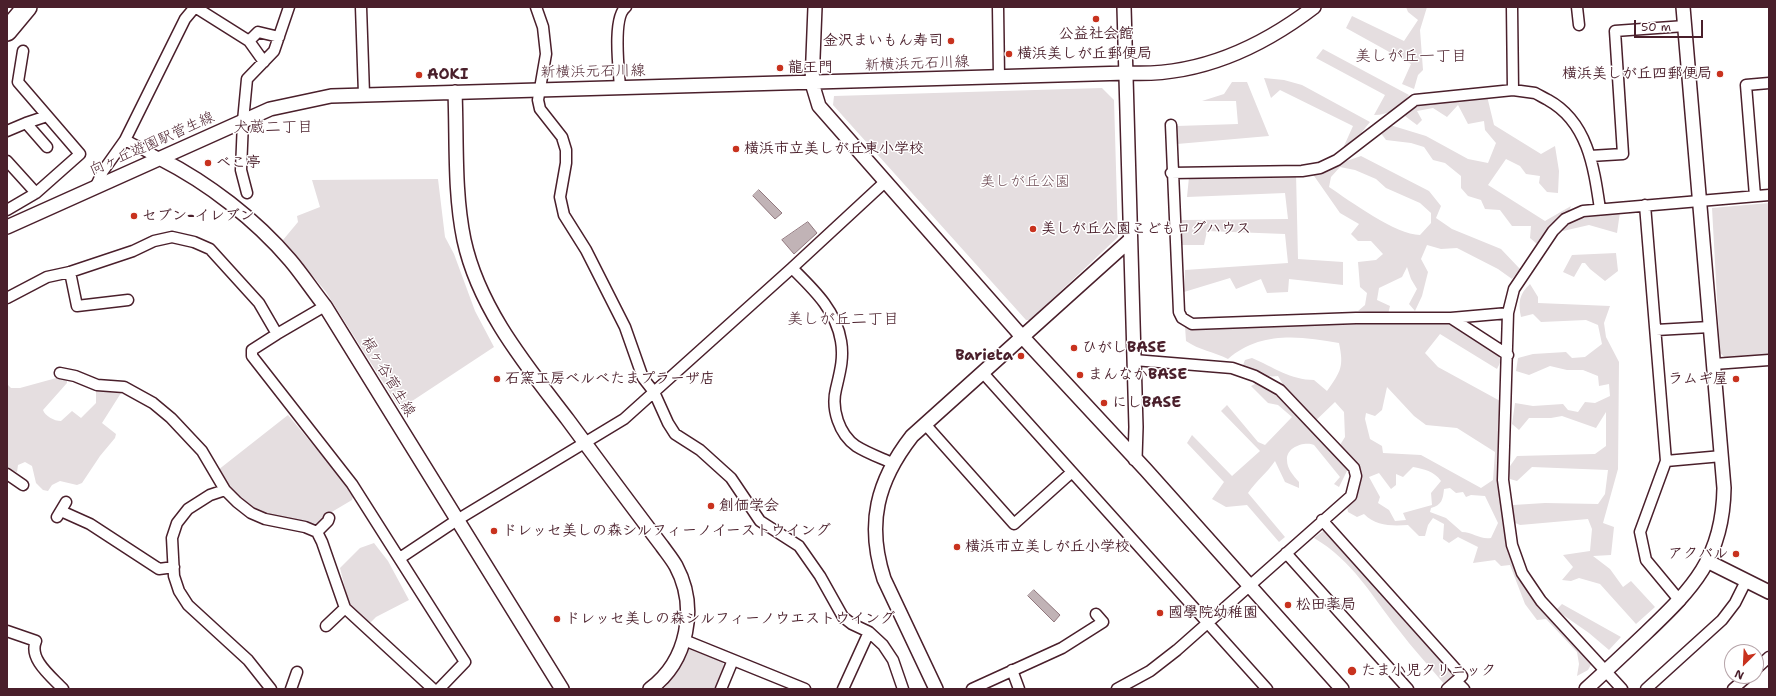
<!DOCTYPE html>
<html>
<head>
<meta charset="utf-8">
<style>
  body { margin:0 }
  #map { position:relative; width:1776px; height:696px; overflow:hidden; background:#fff; font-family:"Shantell Sans",sans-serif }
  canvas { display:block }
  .frame { position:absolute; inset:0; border:8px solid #4a1f2b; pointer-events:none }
  .north { position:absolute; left:1724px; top:644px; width:40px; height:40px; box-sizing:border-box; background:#fff; border:1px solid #b7a5aa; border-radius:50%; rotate:204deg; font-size:11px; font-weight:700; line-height:16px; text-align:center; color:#4a1f2b }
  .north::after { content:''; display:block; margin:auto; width:14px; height:18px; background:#c8321e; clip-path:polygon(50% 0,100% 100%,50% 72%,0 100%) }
  .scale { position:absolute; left:1634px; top:20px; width:69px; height:18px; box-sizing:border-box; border:2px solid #4a1f2b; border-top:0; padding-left:5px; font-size:12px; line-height:14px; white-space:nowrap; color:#4a1f2b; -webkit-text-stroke:3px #fff; paint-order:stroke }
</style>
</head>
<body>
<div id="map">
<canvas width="1776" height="696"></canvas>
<div class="frame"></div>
<div class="north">N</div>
<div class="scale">50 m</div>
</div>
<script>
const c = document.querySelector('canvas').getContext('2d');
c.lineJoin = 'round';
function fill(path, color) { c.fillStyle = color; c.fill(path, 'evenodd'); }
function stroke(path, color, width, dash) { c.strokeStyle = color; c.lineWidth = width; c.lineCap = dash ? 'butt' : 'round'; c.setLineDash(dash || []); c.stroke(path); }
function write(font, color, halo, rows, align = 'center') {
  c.font = font + ' "Shantell Sans","Klee One",sans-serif'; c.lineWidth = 3; c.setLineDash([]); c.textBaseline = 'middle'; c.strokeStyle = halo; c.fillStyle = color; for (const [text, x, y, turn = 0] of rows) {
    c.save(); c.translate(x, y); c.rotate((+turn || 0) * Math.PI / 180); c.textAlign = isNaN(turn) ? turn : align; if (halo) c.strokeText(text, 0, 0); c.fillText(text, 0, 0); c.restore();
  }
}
fill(new Path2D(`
  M1406,7H1427L1420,30L1423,70L1418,75L1414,89L1402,84L1411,64L1346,28L1352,16L1404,41L1418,20L1408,12Z
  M1323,49L1409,95C1400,107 1390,115 1374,115L1385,95L1316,58Z
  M1264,78L1284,80L1302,85L1370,122L1349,148L1344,146L1353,126L1280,90L1271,98Z
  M1232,82H1247L1269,136L1177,144V126L1238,124L1236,101H1202L1224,94Z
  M1102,88L1114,100L1118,237L1030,320H1026L833,105L834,96Z
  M1487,96L1494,125L1541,154L1555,146L1559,171L1558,193L1547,192L1539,183L1540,176L1526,174L1520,166L1506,159L1488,185L1545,221L1571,206L1569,211L1537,244L1530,238L1531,226H1512L1500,210L1485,209L1481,200L1468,196L1461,188V176L1445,163L1433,160L1424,147L1411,143L1386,140L1380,132L1390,125L1426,136L1468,159L1488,163L1496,143L1485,130L1484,121L1468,124L1458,105L1447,117L1433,108L1417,111L1422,120L1417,125L1405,116L1409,108L1428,100Z
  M1361,156L1429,191L1441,206L1436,218L1452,229L1501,249L1520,269L1512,279L1498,269L1457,248L1441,249L1427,245L1421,259L1428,272L1422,296L1415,311L1409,304L1417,289L1411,279L1407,267L1402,277L1379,288L1377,300L1390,306L1388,314L1358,311L1365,305L1367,293L1360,287L1358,262L1376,260L1383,254L1371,241H1358L1351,234L1359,224L1340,213L1312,173ZM1340,167L1355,170L1376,179L1386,188L1420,203L1431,213V223L1420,235C1396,235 1350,201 1329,187L1331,177Z
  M1296,173L1298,259L1343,262V285L1289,279L1288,292L1267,293L1261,279L1236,289L1230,278L1184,292L1185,270L1288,263L1285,234L1207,231L1204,245H1182V220L1288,219L1285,193L1187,197L1189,177Z
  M438,179L445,237L454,254L475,311L494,347L400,409L326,292L283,240L298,222L297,216L320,207L312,180Z
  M1769,203V358L1729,361L1720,353L1712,208Z
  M1620,212L1617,233L1589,225L1563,231L1559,229L1573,219Z
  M1616,253L1618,271L1605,281L1590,269L1585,263H1582L1574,277L1563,272L1572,255Z
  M1530,284L1538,297V303L1610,306L1604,323L1606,337L1619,362L1618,469L1603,523L1614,527L1611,555L1593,556L1610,569L1623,587L1631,581L1655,607L1636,624L1600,584L1579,578L1571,581L1562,580L1573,567L1563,555L1590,551L1592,529L1588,519L1520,525L1513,522V505L1545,503L1598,504L1605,494L1608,470L1532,467L1517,481L1510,479L1508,469L1517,456L1595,454L1606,446V412L1596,428L1562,416L1551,418H1529L1519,430L1512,424L1515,403L1533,406L1563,404L1568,410L1578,412L1585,402L1595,403L1610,396L1609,384L1599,386L1598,376L1583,370H1567L1550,366L1529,375L1516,371L1518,358L1533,354L1566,352L1572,358L1585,357L1602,344L1598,325L1586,320L1541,322L1533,314L1521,317C1518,303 1519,294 1530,284Z
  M1414,320L1442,321L1453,326L1477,337L1495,350L1501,361L1497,369L1440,334L1425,353L1438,367L1502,402L1501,499L1532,592L1593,661L1588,670L1577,676L1579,664L1577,652L1546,619L1537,620L1525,604L1510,565L1501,566L1495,560L1473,563L1478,547L1458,537L1449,543L1443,539L1444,524L1433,518L1428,525L1425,536H1419L1408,525C1391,526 1376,526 1364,514L1357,517L1348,512L1347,506L1360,482L1359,466L1348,469L1339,487L1334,484L1340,477L1314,445C1305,441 1286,447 1287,460C1287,469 1293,475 1299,482V488L1285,482L1275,461C1267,473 1256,481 1248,493L1285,537L1279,542L1247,505L1226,507L1212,499L1224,482L1187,443L1192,435L1232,476L1260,451L1221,411L1227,405L1258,442L1265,445L1292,417L1278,405L1268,403L1251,386L1259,382L1277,394L1288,393L1278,376C1264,378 1255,372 1243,365L1245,360L1252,358C1273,367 1291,380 1314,380L1327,391C1341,371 1344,367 1339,343C1300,336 1260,331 1228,359C1214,352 1199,350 1186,341L1185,326L1363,324ZM1387,387L1414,416L1426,425L1457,428L1495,452L1493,480L1481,488L1421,455L1383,453L1382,446L1370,439L1365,419L1366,413L1375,416L1382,410ZM1335,402L1344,412L1345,437L1335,453L1309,427ZM1413,467C1424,469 1434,471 1441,481L1431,493L1432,505L1403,513L1406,520L1395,521L1389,510L1378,503L1380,497L1369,477L1379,473L1391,489L1396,485V474L1403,477ZM1450,488L1456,493L1463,492L1466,497L1471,495L1485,496L1498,523L1491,538C1480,540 1473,532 1462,532L1446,518L1430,512L1431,508C1442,505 1443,499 1444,489Z
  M60,377L67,378V383L43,410C45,416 54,421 61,421L72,411L81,418L96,403V391L119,392L121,393L102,423L116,434L115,438L100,456L82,483L77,485L60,481L52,485L48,491L43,490L36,483L32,466L25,462L18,465L17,472L7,469V384L11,388H20Z
  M288,415L349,488L353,496L352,500L330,513L318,525L315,526C300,520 288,519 273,517C249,513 229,489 218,470Z
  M1326,529L1458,674L1445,685C1430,667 1413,649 1398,629C1371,595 1353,561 1314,538Z
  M374,543L388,561L409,600L376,617L371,622L367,621L349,604L340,568L360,548Z
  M1562,604L1621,637L1609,650L1589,633L1556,610Z
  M689,649L722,662L724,665L715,689H664L679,669Z`), '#e5dee0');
const water = new Path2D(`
  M759,190L782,213L775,219L753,196Z
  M808,222L817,233L794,254L782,240Z
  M1034,590L1060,615L1054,622L1028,596Z`);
fill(water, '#c1b3b6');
stroke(water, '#91787e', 1);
const minor = new Path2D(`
  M195,7L249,41L264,62
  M361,7L364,94
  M536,7L543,27L546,54L538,100L540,109L562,137L566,150V163L560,197L564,215L586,250L625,327L643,378L654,392L668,423L675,434L700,450L731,478L760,521L799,546L820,576L843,617L852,624L869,632L883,645L893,660L903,689
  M998,7L999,77
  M1512,7L1513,90C1520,91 1528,92 1535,93C1539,95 1544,98 1548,100C1588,122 1594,168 1600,209
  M1577,7L1579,25
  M249,41L258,32L279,37
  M620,87C619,71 612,17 626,7
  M26,123L47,116
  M1171,125L1179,312L1182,318L1192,324L1356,318H1451L1508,313
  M7,131L26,123L47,147
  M125,140L161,159
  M1590,156L1623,154L1615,31L1685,26
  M7,161L36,193
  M1171,173L1302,171L1320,168L1337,160L1415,100L1513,90
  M95,188L103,171L125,140L185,19L195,7
  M247,193L241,170L243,121L247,79L274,51L289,7
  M1755,196L1746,85L1769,83
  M1645,205L1666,461L1640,532L1646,560L1680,601
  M7,210L36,193L80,154L18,82L23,51
  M792,268C813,289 836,310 841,341C844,358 840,372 836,389C831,409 839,434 856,446C867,453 881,458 892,463
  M70,272L77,306L128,300
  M7,298L47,277L70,272L133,251L154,241L172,237L194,242L210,249L259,303L277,334
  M325,306L277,334L252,350V356L352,484L465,662L439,689
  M1451,318L1508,355
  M1656,330L1710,327
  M1714,364L1769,360
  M60,373L75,376L97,385L124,387L153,403L171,418L202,451L225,490L237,502L251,513L265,519L305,527L317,532L322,542L345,608L433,689
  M983,373L1267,689
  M925,424L1014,524L1072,472
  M1666,461L1722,456
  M7,474L23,485
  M225,490L210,495L188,509L177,523L172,538L174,576L179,591L188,605L248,660L271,689
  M61,511L90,524L159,569L174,567
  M57,517L66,502
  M1322,520L1462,676L1456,681L1464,689
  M317,532L328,521L329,518
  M1286,553L1408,689
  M400,558L457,520L624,419L792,268L886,181
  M326,626L345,608
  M7,631L36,641C28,659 52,677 63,689
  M684,640L805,689
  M1756,669L1769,657
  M1012,670L1019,689
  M291,689L297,672
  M721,689L733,660
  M843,689L869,632
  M972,689L1062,648L1103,622L1096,614
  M1117,689L1150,671L1177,650L1351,496L1356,476L1354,468L1280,390L1255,376L1232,368L1134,360
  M1447,689L1456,681
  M1622,689L1541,601L1522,573L1512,545L1503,480L1508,313L1514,289L1553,231L1565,219L1583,211L1769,195
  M1646,689L1722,620L1735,603L1746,581
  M1733,689L1748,676`);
const tertiary = new Path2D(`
  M815,7L812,83L819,106L1017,331L1146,470L1342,689
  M1124,7L1136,427L1135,459
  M455,92C457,141 454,192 464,240C479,309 526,365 568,420C599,462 630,504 662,546C667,553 672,559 676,566C698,607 688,661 650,689
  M161,159C208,183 255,219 290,260C302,274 313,291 325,306L562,689
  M7,227L270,109L331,96L1127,73C1197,77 1259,49 1314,7
  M1707,561L1769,592
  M936,689L884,579C866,524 877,481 912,436L1130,240
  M1586,689C1606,671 1626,652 1646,633C1693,588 1723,558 1724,488L1683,7`);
const motorway = new Path2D(`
  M7,31L27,7`);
stroke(minor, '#4a1f2b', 13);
stroke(tertiary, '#4a1f2b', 16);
stroke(motorway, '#4a1f2b', 22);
stroke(minor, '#fff', 10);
stroke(tertiary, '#fff', 13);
stroke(motorway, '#fff', 19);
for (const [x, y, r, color] of [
  [1096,19,4,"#c8321e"],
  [951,41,4,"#c8321e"],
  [1009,54,4,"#c8321e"],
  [780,68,4,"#c8321e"],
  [1720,74,4,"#c8321e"],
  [419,75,4,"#c8321e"],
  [736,149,4,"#c8321e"],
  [208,163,4,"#c8321e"],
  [134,216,4,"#c8321e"],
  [1033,229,4,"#c8321e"],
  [1074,348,4,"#c8321e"],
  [1021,356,4,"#c8321e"],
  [1080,375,4,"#c8321e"],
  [497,379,4,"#c8321e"],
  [1736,379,4,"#c8321e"],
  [1104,403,4,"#c8321e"],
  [711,506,4,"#c8321e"],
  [494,531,4,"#c8321e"],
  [957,547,4,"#c8321e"],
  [1736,554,4,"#c8321e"],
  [1288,605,4,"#c8321e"],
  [1160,613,4,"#c8321e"],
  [557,619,4,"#c8321e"],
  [1352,671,5,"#c8321e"]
]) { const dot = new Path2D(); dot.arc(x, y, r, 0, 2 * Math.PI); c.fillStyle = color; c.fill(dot); stroke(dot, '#fff', 1.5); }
write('bold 15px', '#4a1f2b', '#fff', [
  ["公益社会館",1096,34,"center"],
  ["金沢まいもん寿司",943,41,"right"],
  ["横浜美しが丘郵便局",1017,54],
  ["龍王門",788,68],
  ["横浜美しが丘四郵便局",1712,74,"right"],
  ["AOKI",427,75],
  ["横浜市立美しが丘東小学校",744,149],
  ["べこ亭",216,163],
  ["セブン-イレブン",142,216],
  ["美しが丘公園こどもログハウス",1041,229],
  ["ひがしBASE",1082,348],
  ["Barieta",1013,356,"right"],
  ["まんなかBASE",1088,375],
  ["石窯工房ベルベたまプラーザ店",505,379],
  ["ラムギ屋",1728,379,"right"],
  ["にしBASE",1112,403],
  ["創価学会",719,506],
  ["ドレッセ美しの森シルフィーノイーストウイング",502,531],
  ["横浜市立美しが丘小学校",965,547],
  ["アクバル",1728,554,"right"],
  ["松田薬局",1296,605],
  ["國學院幼稚園",1168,613],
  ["ドレッセ美しの森シルフィーノウエストウイング",565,619],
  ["たま小児クリニック",1361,671]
], 'left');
write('15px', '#4a1f2b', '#fff', [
  ["新横浜元石川線",917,64,-2],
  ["新横浜元石川線",593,72,-1],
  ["向ヶ丘遊園駅菅生線",152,144,-24],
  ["梶ヶ谷菅生線",388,377,59]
]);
write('15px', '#714f58', '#fff', [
  ["美しが丘公園",1025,182]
]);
write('16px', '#4a1f2b', '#fff', [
  ["美しが丘一丁目",1411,57],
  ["犬蔵二丁目",273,128],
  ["美しが丘二丁目",843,320]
]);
</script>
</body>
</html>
